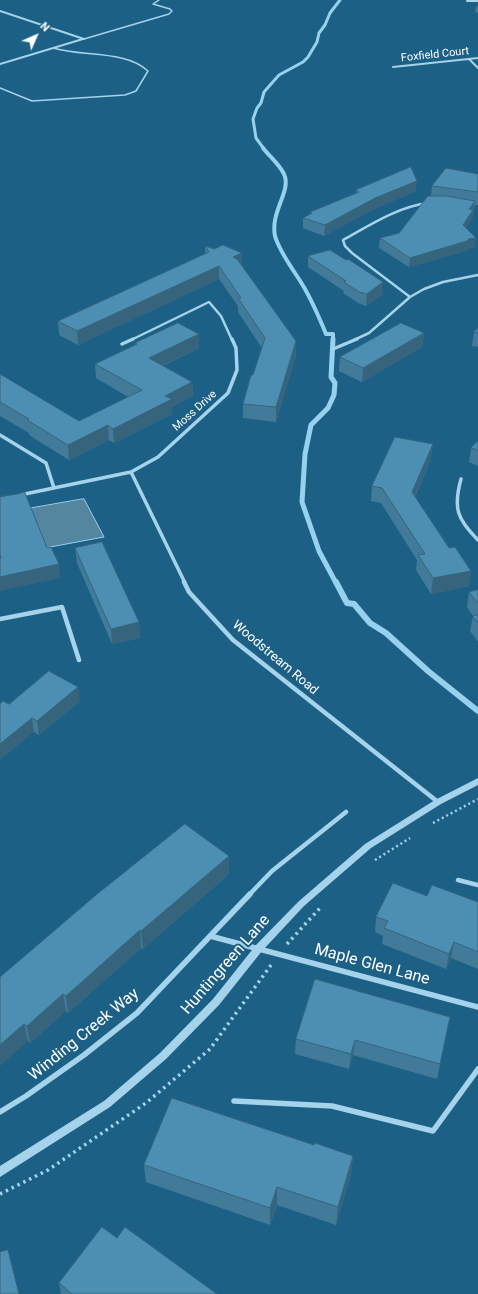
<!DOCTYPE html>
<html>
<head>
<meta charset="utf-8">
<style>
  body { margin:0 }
  #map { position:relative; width:478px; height:1294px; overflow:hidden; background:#1c6086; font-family:Roboto,sans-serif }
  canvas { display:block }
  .north { position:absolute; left:16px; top:16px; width:40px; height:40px; -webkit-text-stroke:3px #1c6086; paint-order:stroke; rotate:45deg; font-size:11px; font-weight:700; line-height:16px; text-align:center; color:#fff }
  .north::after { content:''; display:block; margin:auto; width:14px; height:18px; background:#fff; clip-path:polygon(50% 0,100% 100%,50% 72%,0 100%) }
</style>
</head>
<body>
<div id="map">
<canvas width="478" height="1294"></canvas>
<div class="north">N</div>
</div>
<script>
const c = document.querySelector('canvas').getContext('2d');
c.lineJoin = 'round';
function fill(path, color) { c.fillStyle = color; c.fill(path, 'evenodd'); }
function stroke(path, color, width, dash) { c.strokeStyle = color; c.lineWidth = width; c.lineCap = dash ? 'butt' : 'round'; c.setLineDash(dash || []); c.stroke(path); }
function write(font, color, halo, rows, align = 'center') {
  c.font = font + ' Roboto,sans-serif'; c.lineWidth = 4; c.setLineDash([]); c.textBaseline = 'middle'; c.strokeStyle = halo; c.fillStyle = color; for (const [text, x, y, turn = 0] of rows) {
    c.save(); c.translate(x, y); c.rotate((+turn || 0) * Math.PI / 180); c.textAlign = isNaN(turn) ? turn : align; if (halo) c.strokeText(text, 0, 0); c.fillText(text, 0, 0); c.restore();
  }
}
const water = new Path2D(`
  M84,499L104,537L34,550L27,509Z`);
fill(water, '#5586a0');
stroke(water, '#97d1ed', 1);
stroke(new Path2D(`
  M264,149L256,138L253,119L257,108L261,103L264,92L279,75L303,62L308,57L317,42L319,33L325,25L330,13L340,0`), '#97d1ed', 3);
stroke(new Path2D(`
  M263,148C270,157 279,164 284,174C292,191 270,211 275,236C280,253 293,269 302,284C312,300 319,317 326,334H333V340`), '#97d1ed', 4);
stroke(new Path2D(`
  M333,339L331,377L335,383L334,395L328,408L311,425L305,454L302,502L319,551L336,583`), '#97d1ed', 5);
stroke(new Path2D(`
  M336,582L347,603L354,604L370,623L386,633L428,671L478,711`), '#97d1ed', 6);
stroke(new Path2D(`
  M433,823L478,799
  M375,860L410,838`), '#a4d3eb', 2.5, [2, 3]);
stroke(new Path2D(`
  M287,944L320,908
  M0,1194L48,1170L146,1103L210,1049L271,965`), '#a4d3eb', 3.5, [2.5, 4]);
stroke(new Path2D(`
  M84,39L169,14L172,11L170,9L153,4L159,0
  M0,88L32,101L125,95L136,91L148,71C125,50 82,57 53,48`), '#a4d3eb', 1.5);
stroke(new Path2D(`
  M467,1H478
  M0,11L84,39
  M469,59L478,68
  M0,64L83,39
  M393,67L478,58`), '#a4d3eb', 2);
stroke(new Path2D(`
  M410,297L352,253L345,246L343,240C370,225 397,207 428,203
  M131,340L209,302L221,316L232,340
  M354,340L369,333L410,297L424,289L443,282L478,275`), '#a4d3eb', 2.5);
stroke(new Path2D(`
  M122,344L133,339
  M333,349L357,339
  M0,435L46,463L54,488
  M131,472L185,583
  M461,479C453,508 457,519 478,540
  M20,495L131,472L158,457L228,393L237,370L236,348L232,339`), '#a4d3eb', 3.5);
stroke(new Path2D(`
  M184,582L189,592L233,640L438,802
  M0,619L62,607L79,660
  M458,880L478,885
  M249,895L272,871L346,812`), '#a4d3eb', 4.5);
stroke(new Path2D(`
  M210,936L478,1007
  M234,1101L332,1106L433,1131L478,1069
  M0,1112L26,1096L84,1055L137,1013L250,894`), '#a4d3eb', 5.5);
fill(new Path2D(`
  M478,778V785L441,804L371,848L304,906L262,951L219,1005L166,1059L110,1107L0,1177V1166L104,1101L160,1053L213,999L256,945L298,902L365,844L435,800Z`), '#a4d3eb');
fill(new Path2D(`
  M478,6V13L475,12L476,7Z
  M478,174V205H475L472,219L466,228L475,247L469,248V250L409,267L379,248L380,238L399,233L431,196L432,186Z
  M356,190L416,191L374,209L324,236L303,228V218L310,214V212L356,193Z
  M205,246L242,265L296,355L276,422L243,418V404L262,348L238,312V306L219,279L78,345L59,335L58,321L205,254Z
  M308,256L346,260L383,282V294L366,306L358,303L343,293L344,291L308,267Z
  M478,328V347L472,346L474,332Z
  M424,333L422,347L362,382L339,371L340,357Z
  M199,334V348L163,366L192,382L193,396L172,407V414L114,443L109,440L69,460L29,435V433L0,416V374L79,421L128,397L96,378L95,364L135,345V343Z
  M478,441V466L469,462L471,448Z
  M431,459L415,497L449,548L471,571L469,586L431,594L416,570L417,560L381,503L371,501L372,486Z
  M75,548L139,622L140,638L112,644L77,563Z
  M478,590V642L470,631L473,616L467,607L469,592Z
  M80,701L39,735L34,732L9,704Z
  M229,874L143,949L141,948L68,1013L66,1011L30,1043L28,1041L0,977Z
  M427,896L478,902V969L451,958L446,969L382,944L383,936L375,932L376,917Z
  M450,1017L437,1079L353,1055L349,1069L295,1054L296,1039Z
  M314,1145L353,1156L351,1174L336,1225L277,1205L270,1225L146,1182L144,1165Z
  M117,1238L217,1294H61L59,1283Z`), '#427b9a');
fill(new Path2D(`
  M417,181L416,191L374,209L324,236L325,225L375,198Z
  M475,201L472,219L462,234L463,225L469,209Z
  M476,238L475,247L469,248V250L409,267L410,258L468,239Z
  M242,253V267L233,257Z
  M219,266V279L78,345L77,331Z
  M383,282V294L366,306L367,294Z
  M424,333L422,347L362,382L363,368Z
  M199,334V348L149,372V358Z
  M296,341V355L276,422V407Z
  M192,382L193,396L172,407V414L114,443L113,429L165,396Z
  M108,425L109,440L69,460L68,445Z
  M433,444L431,459L410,507L412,492Z
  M59,564L60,578L0,591V577Z
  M471,571L469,586L431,594L433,578Z
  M139,622L140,638L112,644L111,629Z
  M78,687L80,701L39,735L37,721Z
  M32,718L34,732L0,760V744Z
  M229,856V874L143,949L141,931Z
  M140,930L141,948L68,1013L66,996Z
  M454,942L451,958L446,969L449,954Z
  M63,994L66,1011L30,1043L27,1026Z
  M24,1024L28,1041L0,1066V1045Z
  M355,1040L353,1055L349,1069L351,1054Z
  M353,1156L351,1174L336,1225L338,1207Z
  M277,1187V1205L270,1225V1208Z`), '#36647d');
const building = new Path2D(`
  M411,167L417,181L375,198L325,225L303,218L312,213L310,212L359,192L356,190Z
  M446,168L478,174V192L432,186Z
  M428,196H446L475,201L469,209L473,210L463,225L476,238L468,239L470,240L410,258L380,238L399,233Z
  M223,245L242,253L233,257L237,259L296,341L276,407L243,404L251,375H253L265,338L238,298H241L219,266L77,331L58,321L209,252L205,246L214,249Z
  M330,250L346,260L348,259L383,282L367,294L359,292L344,282L346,281L308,256Z
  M178,323L199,334L149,358L192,382L165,396L172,399L113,429L108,425L68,445L27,420L29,419L0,402V374L79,421L142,390L95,364L137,344L135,343Z
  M401,323L424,333L363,368L340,357Z
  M478,328V333L474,332Z
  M395,437L433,444L412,492L449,548L455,547L471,571L433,578L418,555L425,554L382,488L372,486Z
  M478,441V450L471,448Z
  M25,493L47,548L51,547L59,564L0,577V558H1L0,554V497Z
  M102,542L139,622L111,629L75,548Z
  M478,590V603L469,592Z
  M478,615V623L473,616Z
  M49,671L78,687L37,721L32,718L0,744V704L3,701L9,704Z
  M185,824L229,856L141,931L140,930L66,996L63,994L27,1026L24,1024L0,1045V977L96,895Z
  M393,883L427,896L432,885L478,902V952L454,942L449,954L384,928L388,921L376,917Z
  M315,979L450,1017L440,1064L355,1040L351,1054L296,1039Z
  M172,1098L314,1145L315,1143L353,1156L338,1207L277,1187L270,1208L144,1165Z
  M102,1227L117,1238L125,1227L217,1294H72L59,1283Z
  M8,1250L19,1294H0V1252Z`);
fill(building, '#4d8fb3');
stroke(building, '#36647d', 1);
write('11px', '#fff', '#1c6086', [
  ["Foxfield Court",435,55,-6],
  ["Moss Drive",195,411,-42]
]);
write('13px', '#fff', '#1c6086', [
  ["Woodstream Road",275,658,40]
]);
write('16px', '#fff', '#1c6086', [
  ["Huntingreen Lane",226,965,-49],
  ["Maple Glen Lane",372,965,15],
  ["Winding Creek Way",84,1035,-39]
]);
</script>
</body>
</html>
